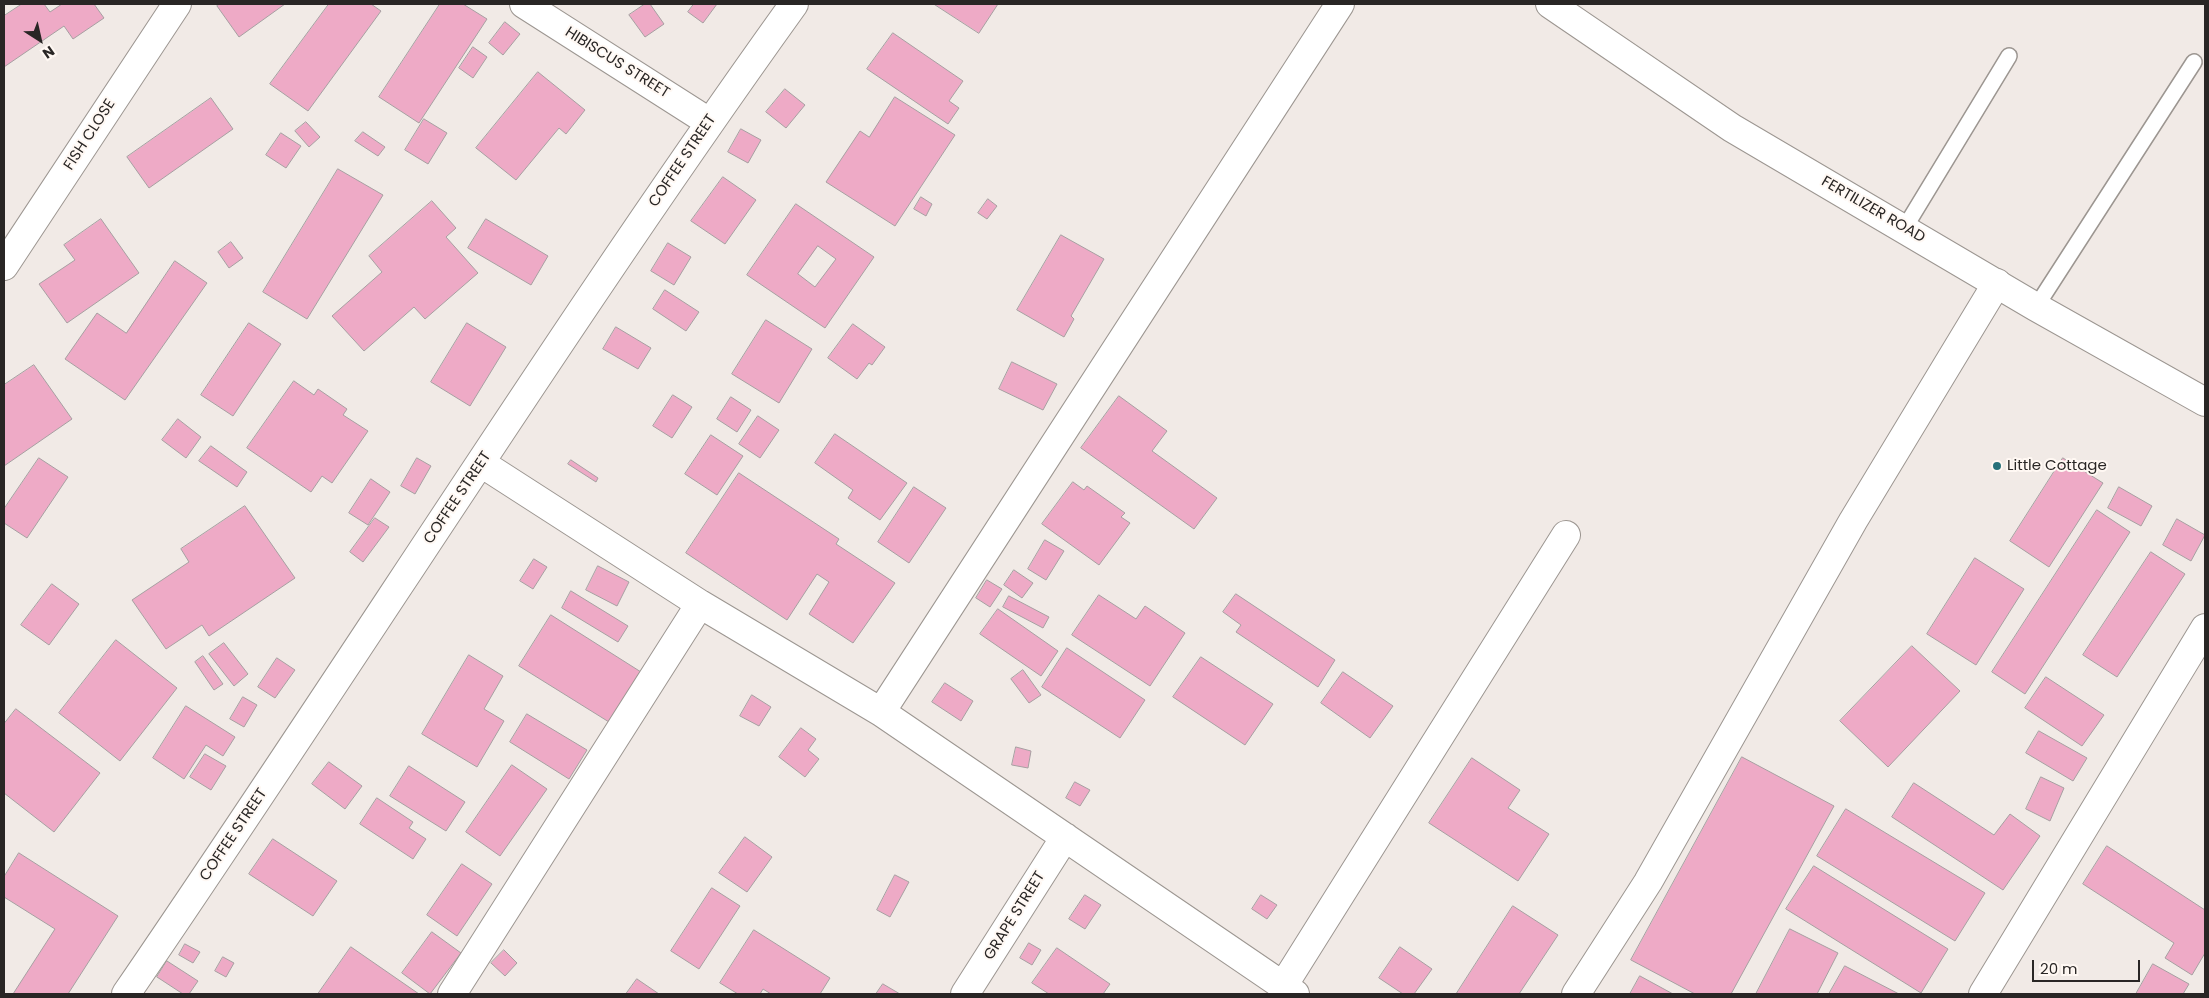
<!DOCTYPE html>
<html>
<head>
<meta charset="utf-8">
<style>
  body { margin:0 }
  #map { position:relative; width:2209px; height:998px; overflow:hidden; background:#f1eae6; font-family:Poppins,sans-serif }
  canvas { display:block }
  .frame { position:absolute; inset:0; border:5px solid #292625; pointer-events:none }
  .north { position:absolute; left:15px; top:15px; width:50px; height:50px; -webkit-text-stroke:4px #fff8f3; paint-order:stroke; rotate:145deg; font-size:14px; font-weight:700; line-height:20px; text-align:center; color:#292625 }
  .north::after { content:''; display:block; margin:auto; width:18px; height:22px; background:#292625; clip-path:polygon(50% 0,100% 100%,50% 72%,0 100%) }
  .scale { position:absolute; left:2032px; top:960px; width:108px; height:22px; box-sizing:border-box; border:2px solid #292625; border-top:0; padding-left:6px; font-size:15px; line-height:18px; white-space:nowrap; color:#292625; -webkit-text-stroke:4px #fff8f3; paint-order:stroke }
</style>
</head>
<body>
<div id="map">
<canvas width="2209" height="998"></canvas>
<div class="frame"></div>
<div class="north">N</div>
<div class="scale">20 m</div>
</div>
<script>
const c = document.querySelector('canvas').getContext('2d');
c.lineJoin = 'round';
function fill(path, color) { c.fillStyle = color; c.fill(path, 'evenodd'); }
function stroke(path, color, width, dash) { c.strokeStyle = color; c.lineWidth = width; c.lineCap = dash ? 'butt' : 'round'; c.setLineDash(dash || []); c.stroke(path); }
function write(font, color, halo, rows, align = 'center') {
  c.font = font + ' Poppins,sans-serif'; c.lineWidth = 4; c.setLineDash([]); c.textBaseline = 'middle'; c.strokeStyle = halo; c.fillStyle = color; for (const [text, x, y, turn = 0] of rows) {
    c.save(); c.translate(x, y); c.rotate((+turn || 0) * Math.PI / 180); c.textAlign = isNaN(turn) ? turn : align; if (halo) c.strokeText(text, 0, 0); c.fillText(text, 0, 0); c.restore();
  }
}
const building = new Path2D(`
  M22,4H44L50,12L62,4H94L104,18L73,39L64,26L4,67V16Z
  M220,4H285L239,37L217,6Z
  M329,4H371L381,11L308,111L270,84Z
  M440,4H463L487,19L419,123L379,97Z
  M645,4H650L664,24L645,37L629,15Z
  M694,4H717L703,23L688,12Z
  M934,4H998L979,33Z
  M505,22L520,34L503,55L489,43Z
  M893,33L963,81L949,101L959,108L948,124L867,69Z
  M473,47L487,57L473,78L459,68Z
  M538,72L585,110L566,134L559,128L516,180L476,148Z
  M785,89L805,105L786,128L766,112Z
  M895,97L955,135L895,226L826,182L860,131L869,137Z
  M211,98L233,129L149,188L127,157Z
  M424,119L447,133L428,164L405,150Z
  M306,122L320,137L309,147L295,131Z
  M741,129L761,140L748,163L728,152Z
  M363,132L385,147L378,156L355,141Z
  M281,133L301,146L286,168L266,155Z
  M338,169L383,195L307,319L263,292Z
  M723,177L756,200L725,244L691,221Z
  M921,197L932,204L926,216L914,209Z
  M988,199L997,206L987,219L978,213Z
  M432,201L456,228L446,237L478,273L425,319L414,307L364,351L332,316L382,272L369,256Z
  M796,204L874,257L825,328L747,275ZM818,246L836,259L815,287L798,274Z
  M101,219L139,273L67,323L39,284L75,260L64,245Z
  M486,219L548,256L531,285L468,248Z
  M1061,235L1104,259L1071,316L1074,319L1064,337L1017,310Z
  M231,242L243,258L229,268L218,252Z
  M668,243L691,257L674,285L651,271Z
  M175,261L207,283L125,400L65,359L97,313L126,333Z
  M665,290L699,312L686,331L653,309Z
  M766,320L812,349L779,403L732,374Z
  M249,323L281,344L233,416L201,395Z
  M467,323L506,347L470,406L431,382Z
  M853,324L885,347L872,365L869,363L857,379L828,358Z
  M616,327L651,348L638,369L603,349Z
  M1012,362L1057,384L1043,410L999,389Z
  M34,365L72,419L4,466V385Z
  M294,381L314,395L318,389L347,409L343,415L368,431L332,483L322,476L311,492L247,448Z
  M673,395L692,407L672,438L653,426Z
  M1119,396L1167,431L1152,451L1217,498L1194,529L1081,448Z
  M731,397L751,410L737,432L717,419Z
  M758,416L779,430L760,458L739,444Z
  M178,419L201,437L186,458L162,440Z
  M835,434L907,483L880,520L848,498L853,490L815,463Z
  M711,435L743,456L717,495L685,474Z
  M211,446L247,472L237,487L199,461Z
  M39,458L68,477L27,538L4,523V509Z
  M417,458L431,466L415,494L401,486Z
  M2063,458L2103,483L2049,567L2010,541Z
  M571,460L598,478L596,482L568,464Z
  M739,473L839,539L836,544L895,583L853,643L809,614L829,582L817,574L787,620L686,553Z
  M371,479L390,492L368,525L349,513Z
  M1073,482L1084,490L1087,486L1125,513L1121,517L1130,523L1099,565L1042,524Z
  M914,487L946,508L909,563L878,542Z
  M2119,487L2152,506L2141,526L2108,508Z
  M245,506L295,578L209,636L202,625L166,649L132,600L189,562L181,549Z
  M2097,510L2130,532L2025,694L1992,672Z
  M375,518L389,527L363,562L350,552Z
  M2177,519L2205,535L2191,561L2163,545Z
  M1045,540L1064,551L1046,580L1028,569Z
  M2151,552L2185,574L2117,677L2083,655Z
  M1975,558L2024,589L1976,665L1927,634Z
  M534,559L547,567L533,589L520,581Z
  M598,566L629,582L617,606L586,590Z
  M1014,570L1033,583L1022,598L1004,585Z
  M987,580L1002,589L990,607L976,598Z
  M52,584L79,604L49,645L21,625Z
  M571,591L628,626L618,642L562,608Z
  M1236,594L1335,660L1318,687L1236,632L1241,625L1223,612Z
  M1099,595L1136,619L1145,606L1185,633L1150,686L1072,635Z
  M1009,596L1049,617L1043,628L1003,607Z
  M998,609L1058,651L1041,676L980,634Z
  M551,615L641,672L609,722L519,666Z
  M116,640L177,688L120,761L59,713Z
  M224,643L248,674L234,686L209,654Z
  M1912,646L1960,691L1888,767L1840,721Z
  M1067,648L1145,700L1120,738L1042,687Z
  M469,655L503,676L484,709L504,721L477,767L422,734Z
  M203,656L223,684L214,690L195,662Z
  M1201,657L1273,704L1245,745L1173,697Z
  M277,658L295,670L275,698L258,687Z
  M1023,670L1041,695L1029,703L1011,679Z
  M1343,672L1393,706L1370,738L1321,703Z
  M2046,677L2104,715L2082,746L2025,708Z
  M945,683L973,701L961,721L932,702Z
  M752,695L771,707L759,726L740,716Z
  M243,697L257,705L244,727L230,719Z
  M186,706L235,737L223,756L206,745L184,779L153,758Z
  M16,709L100,773L54,832L4,793V724Z
  M527,714L587,750L569,779L510,742Z
  M801,728L816,739L808,750L819,759L805,777L779,757Z
  M2039,731L2087,758L2073,781L2026,753Z
  M1016,747L1031,751L1028,768L1012,765Z
  M205,754L226,766L211,790L190,777Z
  M1742,757L1834,806L1731,994H1695L1631,960Z
  M1472,758L1520,790L1508,808L1549,834L1518,881L1429,823Z
  M329,762L362,786L345,809L312,784Z
  M512,765L547,789L500,856L466,832Z
  M409,766L465,802L446,831L390,796Z
  M2041,777L2064,788L2050,821L2026,809Z
  M1075,782L1090,790L1080,806L1066,798Z
  M1914,783L1994,835L2010,814L2040,836L2003,890L1892,817Z
  M377,798L413,822L409,828L426,839L413,859L360,824Z
  M1846,809L1985,893L1955,941L1817,856Z
  M745,837L772,857L747,892L719,873Z
  M273,839L337,881L313,916L249,874Z
  M2107,846L2205,910V953L2192,975L2165,958L2174,943L2083,884Z
  M19,853L118,916L68,994H13L55,929L4,897V877Z
  M462,864L492,884L457,936L427,915Z
  M1814,866L1948,949L1921,993L1786,909Z
  M895,875L909,882L890,917L877,910Z
  M712,888L740,906L699,969L671,951Z
  M1085,895L1101,905L1085,929L1069,919Z
  M1261,895L1277,905L1267,919L1252,909Z
  M1513,906L1558,935L1519,994H1460L1457,993Z
  M1790,929L1838,953L1817,994H1756Z
  M754,930L830,978L820,994H771L763,989L760,994H738L720,983Z
  M432,932L461,953L430,994L402,973Z
  M1029,943L1041,950L1032,965L1020,958Z
  M185,944L200,952L193,963L179,955Z
  M351,947L419,994H318Z
  M1400,947L1432,969L1414,994H1403L1379,978Z
  M1057,948L1110,984L1103,994H1049L1032,983Z
  M504,950L517,963L505,976L491,963Z
  M223,957L234,963L226,977L215,971Z
  M167,961L198,981L189,994H183L157,977Z
  M2153,964L2189,984L2183,994H2136Z
  M1845,966L1899,994H1829Z
  M1640,976L1673,994H1630Z
  M637,979L659,994H626Z
  M883,984L900,994H876Z`);
fill(building, '#eeaac6');
stroke(building, '#a69fa1', 1);
const service = new Path2D(`
  M1904,229L2009,56
  M2036,307L2194,62`);
const minor = new Path2D(`
  M524,4L709,122
  M4,266L177,4
  M481,463L700,604L881,712L1340,4
  M881,712L1295,994
  M1283,986L1566,535
  M126,994C351,666 562,327 794,4
  M452,994L700,604
  M965,994L1065,837
  M1576,994L1648,882L1853,521L1997,283
  M1983,994L2205,628`);
const tertiary = new Path2D(`
  M1550,4L1732,128L2036,307L2205,402`);
stroke(service, '#9c9691', 18);
stroke(minor, '#9c9691', 30);
stroke(tertiary, '#9c9691', 30);
stroke(service, '#fff', 15);
stroke(minor, '#fff', 28);
stroke(tertiary, '#fff', 28);
for (const [x, y, r, color] of [
  [1997,466,5,"#28717a"]
]) { const dot = new Path2D(); dot.arc(x, y, r, 0, 2 * Math.PI); c.fillStyle = color; c.fill(dot); stroke(dot, '#fff8f3', 2); }
write('15px', '#292625', '#fff8f3', [
  ["HIBISCUS STREET",617,63,32],
  ["FISH CLOSE",90,135,-57],
  ["COFFEE STREET",683,161,-56],
  ["FERTILIZER ROAD",1873,210,30],
  ["COFFEE STREET",458,498,-56],
  ["COFFEE STREET",234,835,-56],
  ["GRAPE STREET",1015,916,-58]
]);
write('15px', '#292625', '#fff8f3', [
  ["Little Cottage",2007,466]
], 'left');
</script>
</body>
</html>
